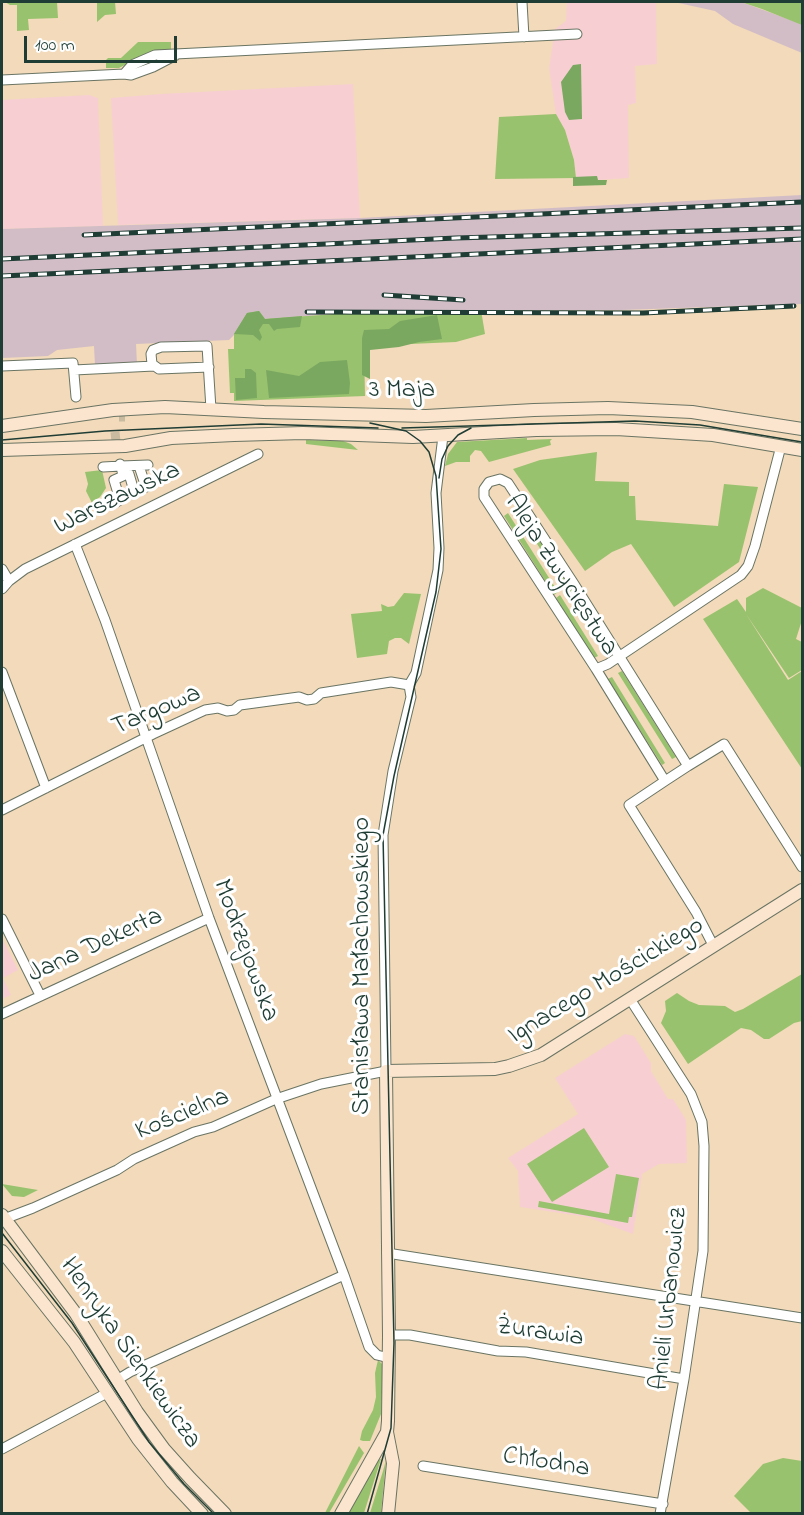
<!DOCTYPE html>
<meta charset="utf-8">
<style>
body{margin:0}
#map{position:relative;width:804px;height:1515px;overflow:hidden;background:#f2daba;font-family:"Indie Flower",sans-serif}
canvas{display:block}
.frame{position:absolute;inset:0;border:3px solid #1f3d34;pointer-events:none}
.scale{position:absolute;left:24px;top:36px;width:153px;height:27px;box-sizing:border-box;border:3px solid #1f3d34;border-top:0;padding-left:8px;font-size:18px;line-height:21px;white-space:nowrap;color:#1f3d34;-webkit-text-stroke:4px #fff;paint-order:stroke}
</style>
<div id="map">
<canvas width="804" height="1515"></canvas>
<div class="frame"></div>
<div class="scale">100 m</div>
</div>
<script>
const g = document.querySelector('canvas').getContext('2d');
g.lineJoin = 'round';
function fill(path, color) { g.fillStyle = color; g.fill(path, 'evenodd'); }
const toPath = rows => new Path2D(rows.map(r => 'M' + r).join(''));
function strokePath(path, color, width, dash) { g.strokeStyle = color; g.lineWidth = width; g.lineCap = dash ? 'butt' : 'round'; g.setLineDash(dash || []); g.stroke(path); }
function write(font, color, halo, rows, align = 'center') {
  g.font = font + ' "Indie Flower",sans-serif'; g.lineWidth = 6; g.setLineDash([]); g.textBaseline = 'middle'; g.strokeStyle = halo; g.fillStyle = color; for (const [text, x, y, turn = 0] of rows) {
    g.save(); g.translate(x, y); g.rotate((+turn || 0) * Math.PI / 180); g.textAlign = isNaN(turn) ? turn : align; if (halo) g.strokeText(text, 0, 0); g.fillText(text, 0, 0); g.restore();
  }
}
const built = toPath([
 [567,2,656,2,657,64,635,66,636,103,628,105,629,178,598,180,597,176,576,178,574,160,565,130,556,114,549,68,555,29,566,21],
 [353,84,360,218,118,225,111,98,161,94],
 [89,95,98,98,103,226,2,229,2,100],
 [2,938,18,970,3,978,11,995,2,999],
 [625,1034,634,1036,651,1063,651,1071,668,1099,673,1099,686,1120,687,1163,659,1164,642,1174,633,1234,587,1217,520,1207,518,1171,508,1158,578,1114,555,1078]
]);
const industrial = toPath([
 [674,2,741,2,802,24,802,53,733,24,715,11],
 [802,195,802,304,622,310,481,310,335,314,265,319,258,311,229,340,136,344,137,364,95,365,94,346,57,350,48,356,2,358,2,229,360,218]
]);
const green = toPath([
 [5,2,57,2,58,18,28,19,29,30,17,31,17,5,10,5],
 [97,2,115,2,116,14,105,15,97,22],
 [741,2,802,2,802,25,762,9],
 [138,42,171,42,171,49,150,52,119,68,106,68,106,60,108,58,121,58],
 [556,114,565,130,574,160,576,178,495,179,499,117],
 [481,310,485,334,474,337,456,342,364,346,365,396,234,401,234,393,230,393,228,349,234,349,234,334,247,313,259,311,265,319,335,314],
 [527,438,527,440,552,439,550,441,551,445,489,462,481,451,475,450,470,456,470,462,456,462,445,466,448,454,457,442],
 [306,440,343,441,351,444,358,450,306,444],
 [597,452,595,481,629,482,629,496,635,496,636,520,718,526,724,484,758,487,739,562,674,607,631,544,612,552,585,571,513,469,540,460],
 [102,470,106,488,100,497,92,503,86,491,88,484,85,472],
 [519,507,569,585,565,588,515,509],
 [508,513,558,592,554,595,504,516],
 [570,588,608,649,605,651,566,591],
 [763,588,802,608,802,620,796,639,802,642,802,670,789,678,746,614,788,680,802,671,802,769,703,619,737,599,746,612,746,598],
 [404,593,421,594,409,644,401,638,395,638,389,641,387,654,357,658,351,614,382,611,381,604,388,607,394,606],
 [560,595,598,656,594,658,556,598],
 [622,671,676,757,672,759,618,673],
 [612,677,665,763,662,765,608,679],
 [802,974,802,1021,794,1023,769,1039,764,1039,751,1030,741,1028,688,1064,661,1023,666,1011,665,1001,677,993,689,1001,699,1005,725,1006,735,1012,743,1009],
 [584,1128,609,1167,552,1202,527,1164],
 [616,1174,639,1178,632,1217,629,1217,628,1223,538,1207,539,1201,609,1214],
 [2,1184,38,1190,24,1197,12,1196],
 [378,1360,382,1364,383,1370,381,1414,370,1441,363,1441,360,1440,362,1431,373,1410,376,1397,375,1373],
 [359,1446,364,1453,329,1513,325,1513],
 [783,1458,802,1461,802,1513,751,1513,734,1496,763,1464],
 [381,1459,364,1513,347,1514,378,1460],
 [386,1460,381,1513,370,1513,383,1471]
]);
const forest = toPath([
 [581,64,582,119,569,120,565,112,561,82,573,65],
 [597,176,598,180,607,180,606,185,573,186,573,177],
 [259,311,265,319,302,316,300,327,277,329,274,331,269,324,263,324,259,330,262,337,260,341,253,335,234,334,247,313],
 [437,315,442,339,419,342,399,347,370,350,370,379,362,375,362,338,364,330,389,329,400,321],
 [347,360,350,383,349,394,269,398,266,370,299,376,320,362],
 [245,369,251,369,256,373,257,398,236,400,235,378,245,378]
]);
const streetTunnel = toPath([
 [119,417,125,417],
 [111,437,120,436]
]);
const street = toPath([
 [522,2,524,37],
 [124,74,132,65,155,55,577,34],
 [2,80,124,74,131,75,153,67,176,55],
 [2,366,73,363,76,397],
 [209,367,159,369,152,364,151,354,153,350,161,347,207,346,211,409],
 [74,370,154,366],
 [120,464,121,466,148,465],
 [139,466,146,487,151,485],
 [103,467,121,466,123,476,114,480,120,500,113,504],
 [129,474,134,491],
 [119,496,146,487],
 [75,544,105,620,209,918,344,1275,369,1347,377,1355,389,1358],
 [2,569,9,581],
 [2,589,9,581,25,569,258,454],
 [596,669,608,664,741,575,748,566,755,546,781,446],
 [2,672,46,788],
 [665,781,688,766],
 [2,810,153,734,205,710,218,708,227,711,234,710,240,705,299,697,307,700,314,699,321,693,391,682,409,685],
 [2,919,40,995],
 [713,945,696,912,629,805,665,781,596,669,484,497,484,489,489,482,500,479,508,483,574,584,688,766,724,744,802,867],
 [630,999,691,1094,702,1122,704,1146,703,1251,684,1379,660,1514],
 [2,1014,209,918],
 [4,1219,33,1208,117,1170,134,1159,194,1132,213,1127,276,1099,321,1084,386,1071,383,835,393,771,411,697,409,685,416,673,438,570,439,548,436,493,443,436],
 [387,1253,802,1318],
 [389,1335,410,1335,498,1351,526,1352,684,1379],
 [117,1380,130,1372,344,1275],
 [2,1449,107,1393],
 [423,1466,663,1504]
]);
const secondary = toPath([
 [2,426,113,410,165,407,264,412,426,416,534,410,608,408,692,412,802,429],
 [2,450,125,446,171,438,234,435,303,433,413,437,536,430,616,429,713,435,802,450],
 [2,1215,76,1314,137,1412,164,1449,190,1478,225,1514],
 [2,1251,74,1342,138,1439,172,1482,202,1514],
 [387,1432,393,1463,388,1514],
 [341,1514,387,1432,388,1421,389,1335,386,1071,495,1069,509,1066,541,1055,802,890]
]);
const tram = toPath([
 [402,428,635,421,700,425,802,442],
 [2,440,105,431,261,424,378,428],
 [439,478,442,459,448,446,458,435,471,428],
 [2,1233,72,1323,149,1442,184,1484,214,1514],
 [367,1514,391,1428,394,1343,383,835,394,776,436,592,441,549,436,476,429,452,420,441,406,431,370,423]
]);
const rail = toPath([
 [84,235,802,202],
 [2,259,456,238,802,228],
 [2,276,802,239],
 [384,295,463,300],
 [307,312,643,313,794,306]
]);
const streetNames = [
 ["3 Maja",402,392],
 ["Warszawska",118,500,-26],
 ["Aleja Zwycięstwa",560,576,57],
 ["Targowa",157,712,-23],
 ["Jana Dekerta",96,947,-25],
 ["Modrzejowska",244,951,70],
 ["Stanisława Małachowskiego",364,966,-90],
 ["Ignacego Mościckiego",607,982,-31],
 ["Kościelna",183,1116,-22],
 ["Anieli Urbanowicz",671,1299,-84],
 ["Żurawia",540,1334,8],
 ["Henryka Sienkiewicza",129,1354,55],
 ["Chłodna",546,1464,9]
];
fill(built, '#f7cfd2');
fill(industrial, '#d2bdc6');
fill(green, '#99c26e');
fill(forest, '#7aa861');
strokePath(streetTunnel, '#c8bb9f', 9, [9, 4.5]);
strokePath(street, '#697463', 11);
strokePath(secondary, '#697463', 14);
strokePath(street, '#fff', 9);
strokePath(secondary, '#fce5cf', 12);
strokePath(tram, '#1f3d34', 1.5);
strokePath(rail, '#1f3d34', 5);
strokePath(rail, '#fff', 3, [9]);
write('26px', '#1f3d34', '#fff', streetNames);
</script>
